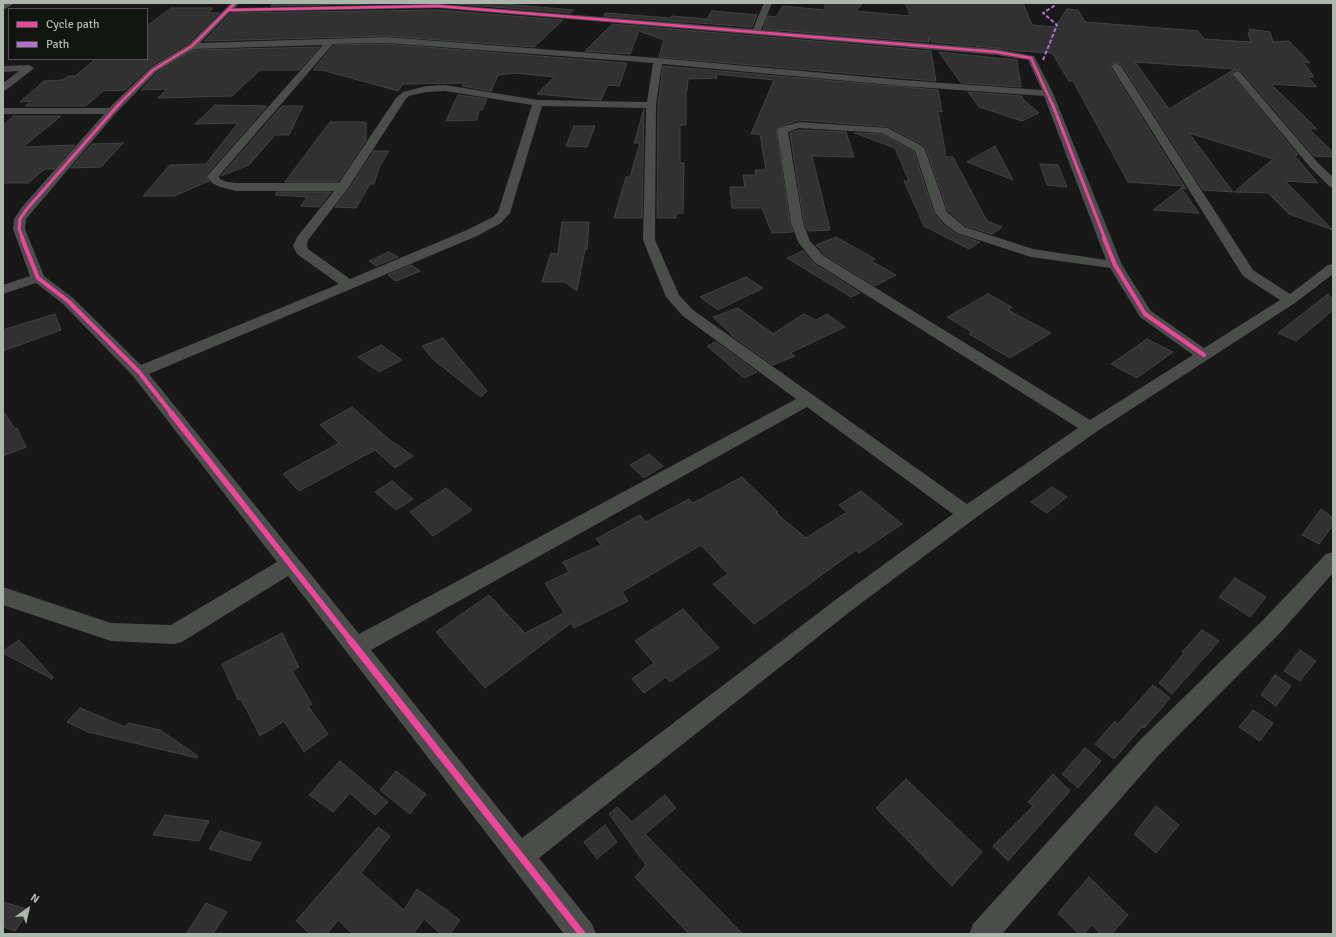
<!DOCTYPE html>
<style>
body{margin:0}
#map{position:relative;width:1336px;height:937px;overflow:hidden;background:#171817;font-family:Signika,sans-serif}
canvas{display:block}
.frame{position:absolute;inset:0;border:4px solid #abb7ab;pointer-events:none}
.legend{position:absolute;left:8px;top:8px;width:140px;height:52px;box-sizing:border-box;background:#121412;border:1px solid #4f554f;margin:0;padding:5px 7px;list-style:none;font-size:12px;color:#abb7ab}
.legend li{display:flex;align-items:center;gap:8px;height:20px}
.legend b{width:20px;border:1px solid #4f554f}
.north{position:absolute;left:8px;top:889px;width:40px;height:40px;-webkit-text-stroke:3px #121412;paint-order:stroke;rotate:33deg;font-size:11px;font-weight:700;line-height:16px;text-align:center;color:#abb7ab}
.north::after{content:'';display:block;margin:auto;width:14px;height:18px;background:#abb7ab;clip-path:polygon(50% 0,100% 100%,50% 72%,0 100%)}
</style>
<div id="map">
<canvas width="1336" height="937"></canvas>
<div class="frame"></div>
<ul class="legend">
<li><b style="height:5px;background:#ed469a"></b>Cycle path</li>
<li><b style="height:5px;background:#b36fd0"></b>Path</li>
</ul>
<div class="north">N</div>
</div>
<script>
const g = document.querySelector('canvas').getContext('2d');
g.lineJoin = 'round';
function fill(path, color) { g.fillStyle = color; g.fill(path, 'evenodd'); }
const toPath = rows => new Path2D(rows.map(r => 'M' + r).join(''));
function strokePath(path, color, width, dash) { g.strokeStyle = color; g.lineWidth = width; g.lineCap = dash ? 'butt' : 'round'; g.setLineDash(dash || []); g.stroke(path); }
const building = toPath([
 [273,3,413,3,271,6,273,3],
 [444,3,493,3,574,10,570,13,444,3],
 [825,3,862,4,856,11,909,16,909,10,904,3,1023,3,1032,25,1055,27,1067,9,1078,10,1085,22,1198,31,1204,39,1251,42,1248,33,1250,33,1249,29,1270,32,1273,42,1289,41,1310,63,1303,62,1314,77,1308,77,1317,87,1271,84,1317,129,1309,129,1333,152,1333,157,1314,156,1241,71,1236,70,1231,74,1298,155,1294,155,1318,183,1285,181,1333,230,1289,214,1268,193,1234,192,1273,159,1189,133,1233,192,1203,190,1122,65,1117,62,1110,65,1110,67,1186,189,1181,188,1199,213,1153,210,1184,186,1128,182,1073,81,1069,81,1052,53,1018,51,997,48,932,42,928,37,929,42,763,29,768,16,776,17,783,6,825,10,825,3],
 [1135,62,1235,69,1169,109,1135,62],
 [171,8,213,8,208,13,219,13,188,43,149,67,125,90,103,91,86,106,25,106,31,101,20,102,44,81,63,80,68,76,75,76,96,59,147,59,147,26,171,8],
 [438,10,563,20,534,47,386,36,204,41,231,13,438,10],
 [712,11,757,15,752,27,604,16,605,13,670,18,672,16,707,19,712,11],
 [612,24,931,51,936,81,659,57,664,40,639,31,630,54,585,51,612,24],
 [386,44,627,63,619,86,608,85,601,100,537,94,554,77,515,73,498,75,491,91,462,86,464,83,403,84,398,91,322,70,313,70,334,45,386,44],
 [320,47,299,70,260,70,232,96,158,98,167,89,141,90,157,73,194,50,320,47],
 [939,52,1017,60,1021,87,961,83,939,52],
 [663,66,938,90,942,112,938,111,946,157,953,157,987,221,1002,227,992,234,966,226,948,211,925,146,889,127,799,120,778,127,776,129,790,223,793,232,772,233,762,208,732,208,730,187,745,187,743,175,756,175,755,170,766,170,760,134,751,134,774,80,716,74,717,78,688,79,687,91,686,91,686,125,680,125,680,163,684,163,683,213,676,213,676,218,657,218,658,105,663,66],
 [968,92,1022,96,1023,99,1039,113,1022,121,979,107,968,92],
 [458,95,487,99,482,110,479,110,477,120,446,121,458,95],
 [215,105,267,106,206,175,209,181,174,196,143,196,170,165,206,164,238,123,195,124,215,105],
 [282,106,303,106,289,135,275,135,249,165,221,176,282,106],
 [644,109,642,218,614,218,626,177,630,177,640,143,634,143,644,109],
 [14,116,61,116,23,147,75,145,54,169,45,169,28,183,3,183,3,125,14,116],
 [330,122,366,122,366,140,338,182,285,182,330,122],
 [574,126,595,126,587,147,566,146,574,126],
 [799,130,846,132,854,157,812,156,830,230,808,231,804,223,790,133,799,130],
 [855,133,882,134,914,152,934,214,944,225,956,234,980,242,969,249,924,226,904,181,909,181,895,148,855,133],
 [123,143,101,167,71,168,92,144,123,143],
 [995,146,1013,180,967,162,995,146],
 [374,151,389,151,379,168,374,184,370,184,356,208,335,207,350,188,374,151],
 [1040,164,1058,165,1067,187,1047,185,1040,164],
 [277,192,331,192,319,207,301,206,307,197,275,195,277,192],
 [562,222,589,222,587,249,585,249,577,291,565,282,542,282,551,253,558,254,562,222],
 [836,237,875,259,871,261,896,275,875,286,825,255,816,245,836,237],
 [803,251,813,263,860,293,851,297,787,258,803,251],
 [389,252,398,257,376,266,369,261,389,252],
 [411,265,420,271,396,281,388,275,411,265],
 [746,277,763,288,718,310,700,297,746,277],
 [988,294,1012,307,1008,310,1051,333,1010,358,969,334,972,332,947,317,988,294],
 [1328,294,1333,300,1333,310,1296,341,1278,333,1328,294],
 [738,308,773,334,804,314,816,320,827,314,845,327,790,353,795,356,773,365,731,335,732,335,713,317,738,308],
 [55,314,61,330,3,351,3,330,55,314],
 [443,338,487,391,481,397,435,361,422,346,443,338],
 [1147,339,1173,352,1137,378,1111,364,1147,339],
 [716,342,757,372,744,378,707,346,716,342],
 [381,345,402,360,379,372,358,357,381,345],
 [352,407,390,440,413,456,395,468,375,450,299,491,283,474,339,443,320,425,352,407],
 [3,411,15,429,17,428,26,447,3,456,3,411],
 [649,454,663,466,644,478,630,465,649,454],
 [742,477,778,512,776,513,806,538,847,512,839,505,861,491,902,524,859,553,856,550,754,624,713,584,728,574,701,545,622,592,628,601,574,628,571,623,485,688,436,632,489,595,525,633,564,613,545,583,569,572,563,562,601,545,596,539,640,515,646,522,689,499,693,503,742,477],
 [392,481,413,499,396,510,375,492,392,481],
 [1052,487,1067,497,1047,513,1031,502,1052,487],
 [446,488,472,510,433,536,410,512,446,488],
 [1321,509,1333,518,1333,525,1319,544,1302,535,1321,509],
 [1235,578,1266,597,1250,617,1219,597,1235,578],
 [683,609,719,648,670,682,666,677,644,693,632,679,654,663,635,641,683,609],
 [1202,630,1219,641,1172,694,1159,683,1184,653,1182,652,1202,630],
 [282,633,299,667,292,671,312,704,308,706,328,734,304,752,284,721,260,736,241,699,238,700,222,664,282,633],
 [19,640,53,677,52,679,3,653,3,651,19,640],
 [1300,650,1316,661,1300,681,1284,671,1300,650],
 [1275,675,1291,686,1276,706,1261,695,1275,675],
 [1153,685,1170,698,1144,728,1142,727,1114,759,1095,744,1115,721,1118,724,1153,685],
 [80,708,125,727,128,723,160,730,198,756,197,758,88,732,67,722,80,708],
 [1253,710,1273,723,1260,741,1239,727,1253,710],
 [1085,748,1101,761,1078,788,1062,774,1085,748],
 [340,761,388,802,375,815,350,793,333,812,309,795,340,761],
 [396,771,426,794,410,814,380,790,396,771],
 [1053,774,1070,791,1008,861,993,846,1033,806,1028,802,1053,774],
 [906,779,982,852,952,886,876,808,906,779],
 [665,795,676,808,645,834,743,934,689,934,635,877,646,865,609,814,617,807,632,822,665,795],
 [1156,806,1179,825,1156,853,1134,834,1156,806],
 [165,815,209,821,199,841,153,835,165,815],
 [605,825,617,842,597,859,584,842,605,825],
 [378,827,390,836,361,873,404,910,417,889,460,920,450,934,441,934,424,919,413,934,353,934,338,920,327,934,310,934,296,921,378,827],
 [220,831,261,843,250,861,209,849,220,831],
 [1089,877,1128,915,1112,934,1101,934,1092,925,1084,934,1079,934,1058,913,1089,877],
 [3,902,30,910,15,931,3,927,3,902],
 [206,903,227,912,213,934,186,934,206,903]
]);
const minor = toPath([
 [6,3,15,3,3,10,3,5,6,3],
 [231,3,239,3,235,8,438,4,753,29,764,3,772,3,761,30,997,49,1034,56,1053,93,1122,265,1151,311,1204,348,1280,300,1243,276,1111,66,1116,63,1121,66,1253,270,1290,294,1328,265,1333,264,1333,274,1295,303,1096,432,974,519,852,610,539,858,592,924,596,934,564,934,288,576,182,642,174,644,111,641,3,605,3,587,111,623,171,625,277,562,133,376,63,304,36,283,3,294,3,285,30,276,13,229,14,219,22,207,104,114,3,114,3,108,109,108,150,68,189,44,231,3],
 [438,8,997,55,1028,60,1042,90,902,80,658,58,386,37,200,43,230,12,438,8],
 [386,43,653,63,647,102,538,100,445,85,426,86,403,92,396,98,339,183,236,183,227,182,220,179,219,176,333,44,386,43],
 [323,45,207,176,212,183,220,187,236,191,334,191,297,237,293,246,297,254,339,284,141,365,73,298,44,276,25,229,26,219,116,113,156,72,194,49,323,45],
 [662,64,902,86,1044,96,1106,260,1033,249,965,227,947,212,924,147,888,128,799,122,778,128,777,130,791,223,798,242,814,262,1078,428,967,504,693,310,679,295,655,240,656,105,662,64],
 [445,91,532,105,498,212,493,217,467,230,350,279,308,249,307,246,308,240,349,187,405,100,409,96,426,92,445,91],
 [542,106,646,108,643,240,666,297,683,316,796,399,359,634,149,374,477,236,501,223,510,213,542,106],
 [799,128,882,133,915,151,935,213,945,224,957,233,1031,257,1110,268,1140,317,1193,355,1090,420,824,256,810,241,803,223,788,132,799,128],
 [807,407,953,514,838,598,522,838,371,650,807,407],
 [29,65,34,68,32,70,6,90,3,91,3,83,19,71,3,72,3,66,29,65],
 [1237,71,1240,72,1318,163,1333,177,1333,188,1329,186,1310,167,1234,76,1232,74,1237,71],
 [1333,552,1333,573,1280,633,1158,756,1002,934,969,934,973,924,1140,740,1264,619,1326,554,1333,552]
]);
const quiet = toPath([
 [1043,60,1057,25,1043,13,1054,6,1055,3]
]);
const cyclewayFar4 = toPath([
 [229,10,438,6,997,52,1031,58,1052,104],
 [119,104,153,70,192,46,235,3]
]);
const cyclewayFar3 = toPath([
 [1052,103,1105,239],
 [23,239,19,229,20,219,26,210,120,103]
]);
const cyclewayFar2 = toPath([
 [22,238,38,278,68,301,139,372,172,414],
 [1104,238,1115,265,1145,314,1204,355]
]);
const cyclewayFar1 = toPath([
 [171,413,351,641]
]);
const cycleway = toPath([
 [350,640,582,934]
]);
fill(building, '#303130');
strokePath(building, '#414441', 1);
fill(minor, '#4a4d4a');
strokePath(quiet, '#b36fd0', 2, [4, 2]);
strokePath(cyclewayFar4, '#ed469a', 2.5);
strokePath(cyclewayFar3, '#ed469a', 3);
strokePath(cyclewayFar2, '#ed469a', 4);
strokePath(cyclewayFar1, '#ed469a', 5.5);
strokePath(cycleway, '#ed469a', 7);
</script>
